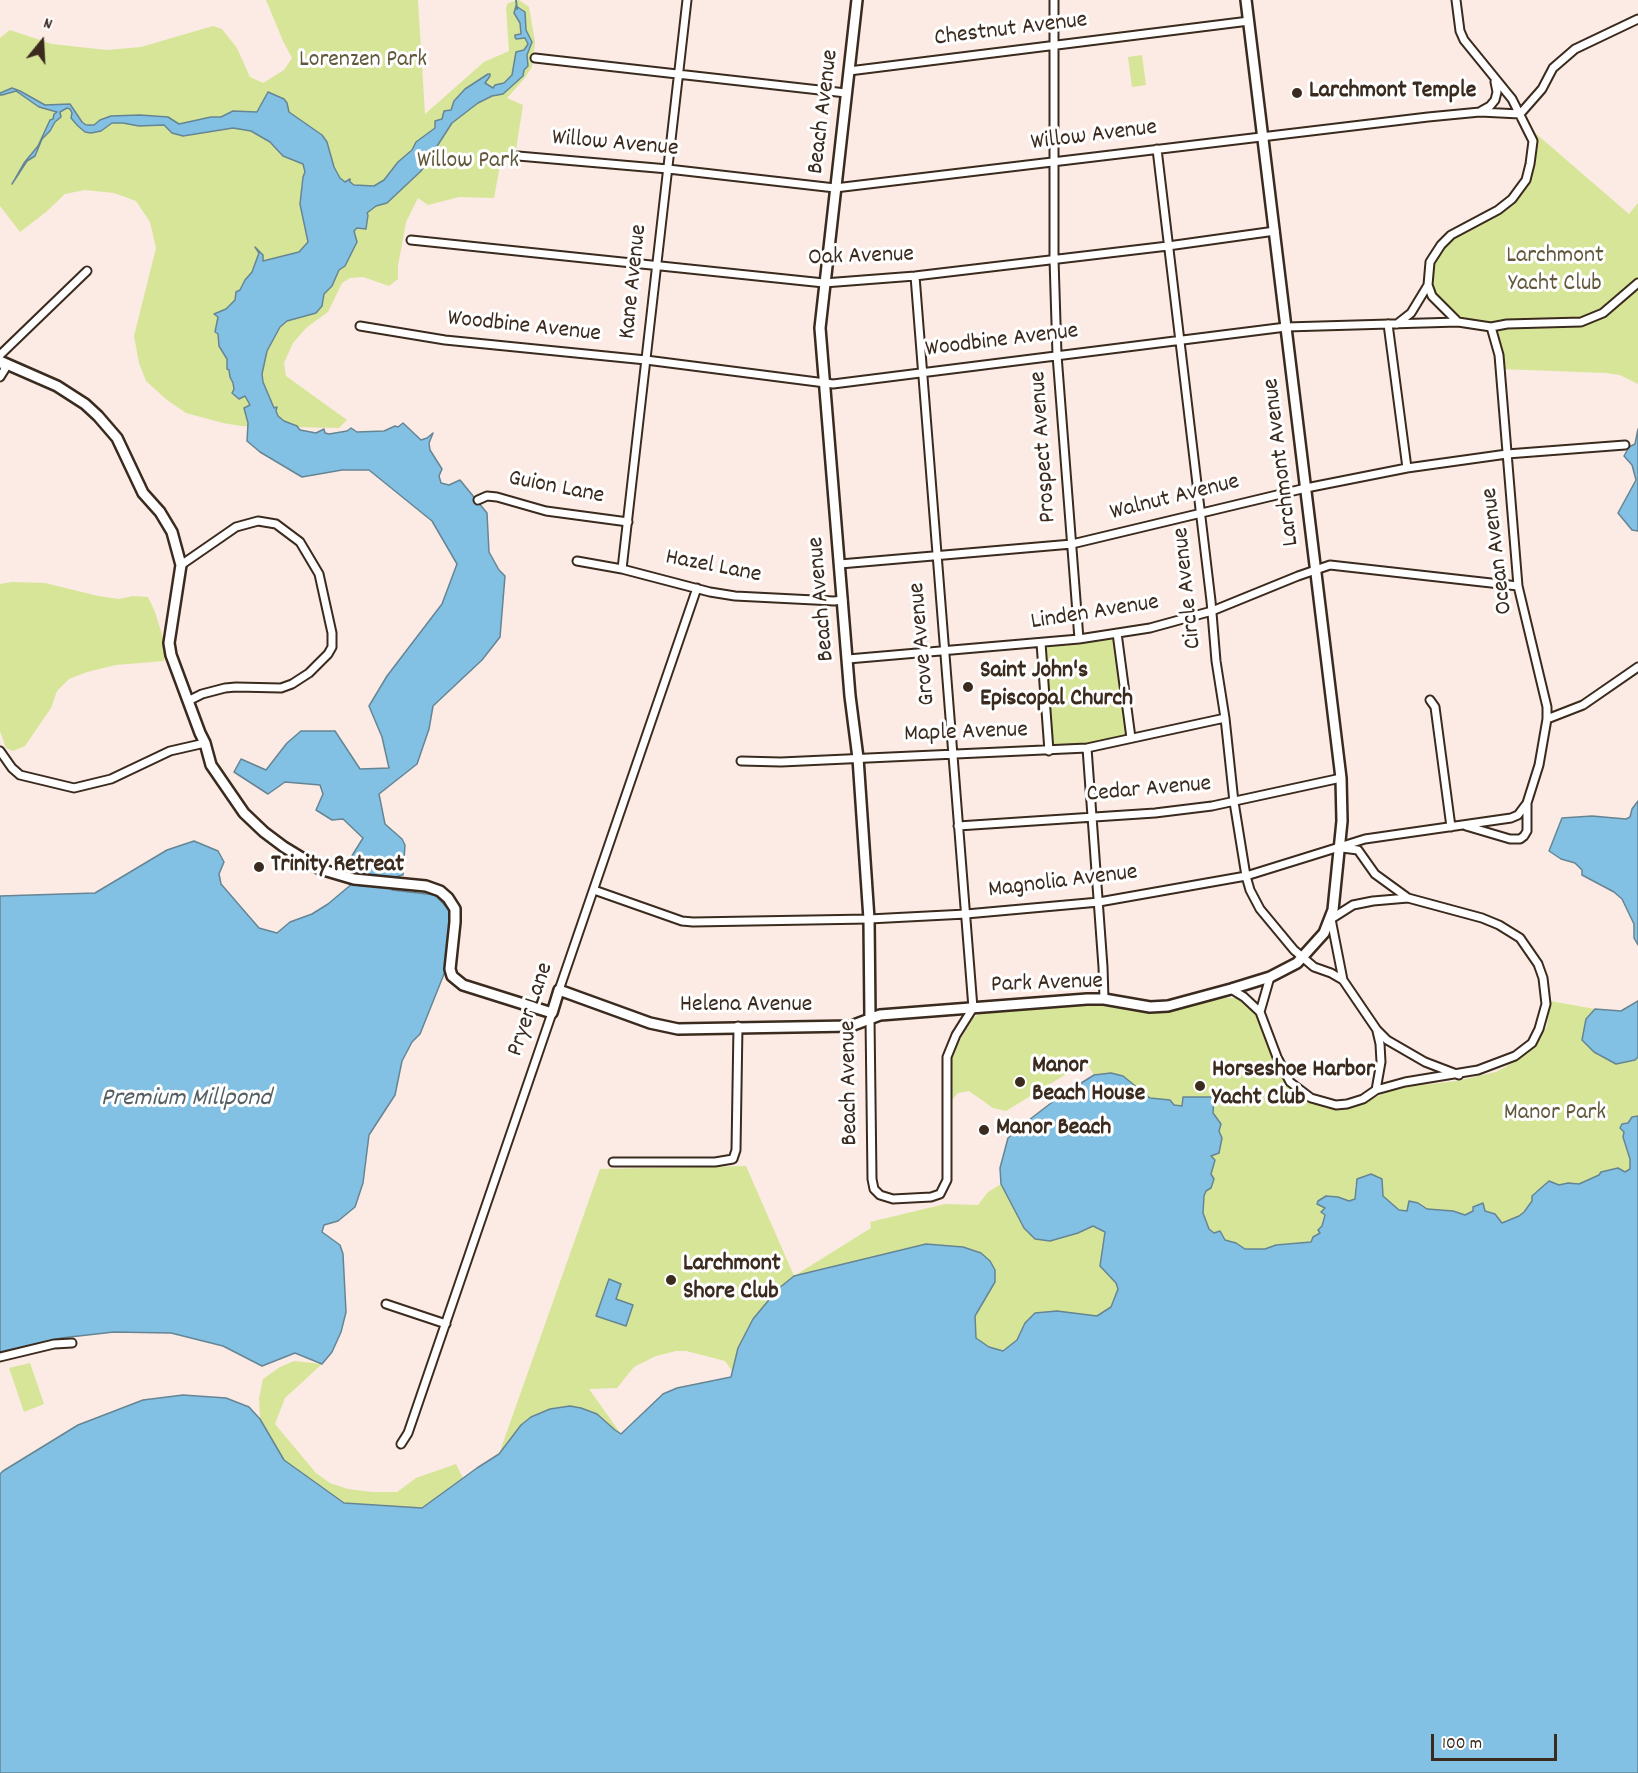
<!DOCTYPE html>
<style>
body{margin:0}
#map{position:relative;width:1638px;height:1773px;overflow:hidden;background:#fbebe4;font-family:Dekko,sans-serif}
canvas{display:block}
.north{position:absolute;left:12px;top:12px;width:60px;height:60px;-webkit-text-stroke:4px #fff;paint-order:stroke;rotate:18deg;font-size:16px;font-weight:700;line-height:24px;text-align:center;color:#3b2a1e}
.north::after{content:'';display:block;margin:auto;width:21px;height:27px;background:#3b2a1e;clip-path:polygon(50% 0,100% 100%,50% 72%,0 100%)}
.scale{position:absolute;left:1431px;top:1734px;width:126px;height:27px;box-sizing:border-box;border:3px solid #3b2a1e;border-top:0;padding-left:8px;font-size:18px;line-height:21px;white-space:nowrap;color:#3b2a1e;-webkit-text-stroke:4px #fff;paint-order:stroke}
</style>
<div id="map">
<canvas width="1638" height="1773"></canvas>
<div class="north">N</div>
<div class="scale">100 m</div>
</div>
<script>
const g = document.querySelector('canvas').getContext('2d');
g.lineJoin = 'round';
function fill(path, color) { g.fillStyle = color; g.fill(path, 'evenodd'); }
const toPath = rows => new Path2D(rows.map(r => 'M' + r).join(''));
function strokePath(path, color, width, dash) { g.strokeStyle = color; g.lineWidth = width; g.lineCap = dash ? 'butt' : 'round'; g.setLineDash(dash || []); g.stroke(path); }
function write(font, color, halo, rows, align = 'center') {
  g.font = font + ' Dekko,sans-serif'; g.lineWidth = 6; g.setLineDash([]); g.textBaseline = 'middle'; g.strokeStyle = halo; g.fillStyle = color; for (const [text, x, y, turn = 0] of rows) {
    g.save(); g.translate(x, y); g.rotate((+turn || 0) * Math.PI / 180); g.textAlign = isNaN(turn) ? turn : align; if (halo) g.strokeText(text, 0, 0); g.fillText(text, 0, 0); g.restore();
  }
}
const green = toPath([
 [266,0,418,0,425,114,484,62,509,51,506,8,508,3,519,0,529,7,535,42,532,67,524,79,507,98,523,105,515,156,501,160,494,198,459,197,428,205,418,198,406,222,398,266,398,279,389,286,363,277,350,278,342,283,328,312,306,328,293,343,284,363,286,376,347,420,339,428,241,426,223,423,186,413,167,400,146,381,139,363,134,336,156,248,150,222,136,201,114,193,85,190,65,194,46,212,20,232,0,206,0,38,10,30,52,44,107,50,141,47,213,26,222,29,237,48,250,77,263,83,284,70,292,58,283,41],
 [1142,55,1146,85,1132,87,1128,57],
 [1526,125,1629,214,1638,203,1638,384,1620,375,1606,373,1501,369,1491,326,1459,321,1439,304,1429,286,1435,255,1453,236,1494,213,1526,182,1534,142],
 [12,582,45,583,98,596,119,599,133,596,148,597,155,612,165,644,164,661,116,665,87,672,69,679,57,691,51,708,25,746,13,751,6,748,0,731,0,584],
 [1115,636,1128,737,1097,744,1051,747,1044,644],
 [1224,998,1238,998,1247,1005,1258,1019,1278,1069,1289,1085,1300,1095,1319,1105,1340,1109,1358,1105,1396,1088,1456,1081,1496,1072,1514,1062,1541,1036,1547,1026,1550,1001,1595,1009,1586,1019,1635,1060,1638,1057,1638,1116,1624,1132,1624,1141,1630,1159,1630,1169,1625,1172,1618,1168,1579,1184,1568,1183,1559,1185,1532,1201,1519,1216,1502,1223,1495,1214,1485,1211,1473,1211,1465,1215,1453,1211,1427,1209,1418,1203,1409,1202,1407,1211,1399,1210,1383,1196,1383,1187,1355,1184,1355,1199,1349,1202,1345,1199,1325,1208,1320,1233,1316,1234,1311,1242,1276,1245,1265,1249,1244,1249,1236,1243,1225,1241,1217,1232,1214,1233,1208,1229,1203,1213,1203,1203,1206,1191,1211,1188,1213,1182,1211,1174,1214,1163,1211,1156,1219,1153,1222,1138,1219,1131,1221,1124,1213,1113,1183,1097,1183,1107,1174,1105,1170,1100,1150,1098,1123,1076,1111,1073,1094,1075,1083,1056,1072,1060,1076,1068,1006,1111,993,1108,969,1091,958,1093,951,1101,950,1067,953,1052,973,1018,985,1010,1086,1003,1135,1011,1159,1012],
 [746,1166,794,1276,871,1228,870,1222,945,1204,978,1205,988,1192,1001,1184,1024,1228,1078,1233,1093,1226,1105,1232,1100,1266,1116,1283,1118,1290,1111,1308,1097,1316,1057,1311,1025,1323,1017,1340,1003,1351,989,1347,976,1338,975,1316,995,1282,963,1247,926,1244,794,1276,738,1348,732,1371,725,1361,686,1351,676,1351,656,1356,634,1367,617,1388,589,1389,621,1434,499,1454,600,1169],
 [294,1361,322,1364,285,1398,275,1424,316,1473,330,1483,348,1489,372,1492,397,1492,416,1478,456,1464,463,1478,422,1508,344,1503,284,1460,260,1419,259,1398,263,1379,280,1367],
 [30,1363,44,1404,24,1412,9,1368]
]);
const water = toPath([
 [516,6,525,12,526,30,532,42,527,55,528,66,524,70,523,76,503,94,492,96,478,103,452,123,421,171,387,203,376,206,367,213,368,215,366,229,357,228,354,231,357,242,345,266,339,270,332,286,324,294,322,306,316,313,287,321,280,327,267,351,262,374,263,382,274,408,277,407,276,411,278,416,284,421,297,426,300,430,316,433,324,429,325,433,329,434,347,431,351,428,357,432,384,431,395,426,398,427,403,423,421,440,427,438,433,433,429,443,430,450,442,469,439,476,441,483,449,485,460,480,487,513,489,552,499,570,505,576,500,637,482,660,433,706,429,729,417,764,379,794,385,824,402,839,405,845,403,875,395,877,392,890,435,895,452,913,446,969,420,1034,412,1042,402,1061,395,1095,369,1135,363,1183,355,1207,338,1221,324,1225,322,1232,340,1245,343,1254,346,1312,341,1332,332,1352,322,1364,295,1353,262,1366,223,1346,171,1333,114,1332,61,1338,0,1353,0,896,95,893,167,850,194,841,218,851,224,862,219,874,221,884,259,928,277,933,290,922,312,914,328,904,353,883,356,873,345,867,363,838,343,819,332,820,316,810,323,794,320,785,285,782,268,794,234,772,241,759,266,770,287,743,301,731,335,731,360,769,389,768,382,737,369,706,387,676,442,604,457,564,432,521,369,470,342,470,302,477,260,452,247,441,248,423,244,408,250,405,245,396,239,399,232,393,234,389,233,383,230,377,229,370,227,369,227,359,219,346,218,334,215,332,218,317,214,314,226,309,235,300,236,292,240,290,245,280,252,272,259,253,255,247,263,255,263,261,299,252,308,242,300,204,303,177,305,172,303,164,283,156,270,142,251,131,233,128,183,136,172,133,164,125,139,126,123,123,112,123,101,131,91,133,85,132,78,126,71,118,72,113,70,109,67,108,60,112,61,117,55,122,50,131,42,139,35,156,27,161,12,184,24,163,38,146,50,120,53,119,54,114,57,112,39,107,16,91,2,95,0,95,0,93,12,88,20,91,45,105,70,104,82,122,86,125,94,125,100,120,111,116,140,115,168,117,179,124,211,117,221,117,233,111,257,112,268,92,284,99,287,103,289,112,322,135,327,142,334,167,340,178,345,182,350,179,350,182,354,185,374,186,384,180,398,162,412,150,416,142,435,128,435,121,442,119,444,111,451,110,454,101,465,89,488,74,490,74,490,76,485,83,493,88,495,85,504,83,512,75,516,52,524,50,528,44,525,38,516,39,515,37,515,35,521,34,520,23,514,13,516,6],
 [1638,429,1638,531,1632,530,1618,513,1636,480,1632,465,1624,456,1629,447,1635,444,1638,429],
 [1638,801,1638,945,1634,938,1634,924,1622,899,1614,892,1582,875,1582,870,1575,863,1561,859,1549,851,1562,818,1592,816,1626,819,1630,817,1632,809,1638,801],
 [1638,1001,1638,1057,1635,1060,1616,1064,1594,1052,1582,1040,1586,1019,1595,1009,1621,1011,1638,1001],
 [1111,1073,1123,1076,1150,1098,1170,1100,1174,1105,1182,1106,1183,1097,1214,1097,1213,1113,1221,1124,1219,1131,1222,1138,1219,1153,1211,1156,1215,1160,1211,1174,1214,1179,1211,1188,1206,1191,1204,1196,1203,1213,1209,1229,1214,1233,1220,1231,1225,1240,1236,1243,1245,1249,1265,1249,1276,1245,1311,1242,1313,1237,1320,1233,1318,1230,1322,1226,1325,1215,1321,1212,1325,1208,1317,1204,1318,1201,1326,1196,1338,1197,1349,1201,1355,1199,1357,1179,1371,1174,1382,1179,1383,1196,1399,1210,1407,1211,1409,1201,1418,1203,1427,1209,1453,1211,1465,1215,1473,1211,1473,1207,1483,1203,1485,1211,1495,1214,1502,1223,1519,1216,1524,1212,1532,1201,1532,1196,1549,1181,1559,1185,1568,1183,1579,1184,1599,1175,1601,1172,1618,1168,1625,1172,1630,1169,1630,1159,1623,1137,1624,1132,1620,1128,1622,1124,1628,1123,1632,1117,1638,1116,1638,1773,0,1773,0,1474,3,1471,78,1425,143,1400,183,1395,226,1398,249,1407,260,1419,284,1460,344,1503,422,1508,477,1468,499,1454,521,1425,531,1417,550,1409,570,1406,581,1408,597,1414,615,1430,621,1434,663,1394,677,1388,731,1377,738,1348,753,1319,778,1289,794,1276,926,1244,963,1247,981,1253,990,1261,995,1270,995,1282,975,1316,976,1338,989,1347,1003,1351,1017,1340,1025,1323,1035,1313,1057,1311,1097,1316,1111,1307,1118,1289,1116,1283,1100,1266,1105,1232,1093,1226,1078,1233,1050,1241,1035,1239,1024,1228,1001,1184,1000,1168,1008,1138,1025,1123,1059,1097,1094,1075,1111,1073],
 [609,1279,621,1284,616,1299,633,1305,626,1326,596,1316,609,1279]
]);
const stream = toPath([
 [516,0,517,9]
]);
const street = toPath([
 [1054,0,1054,259,1057,355,1079,639],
 [1456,0,1460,31,1464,40,1512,99,1533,141,1530,164,1526,180,1512,199,1498,210,1451,235,1441,245,1430,262,1428,285,1432,296,1458,322],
 [535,58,846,93],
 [849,71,1249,21],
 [1481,111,1490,106,1495,100,1497,92,1495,82],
 [1157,149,1211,601,1216,661,1225,718,1234,802,1246,876,1250,890,1260,909,1294,950,1314,967,1331,973,1343,980,1377,1030,1387,1040,1425,1062,1459,1075],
 [518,156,668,169,835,188,1428,117,1480,112,1520,114,1542,89,1553,68,1575,49,1638,19],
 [411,240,824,283,915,276,1168,246,1275,231],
 [1388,324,1407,468],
 [1397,324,1411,313,1428,285],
 [360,326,445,340,646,360,833,384,1286,327,1458,322,1491,327,1507,324,1581,322,1603,313,1638,283],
 [0,355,87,271],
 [0,377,5,369,1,361],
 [478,500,487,496,497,497,546,511,628,522],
 [577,561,622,569,710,592,735,596,834,601,843,600],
 [840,564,1072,544,1306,488,1407,468,1507,454,1625,445],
 [181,565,236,527,258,521,276,524,300,542,319,574,332,633,332,647,328,654,309,673,292,684,281,688,236,687,225,688,202,694,188,701],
 [622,569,687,0],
 [1117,633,1131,738],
 [1041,643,1049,751],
 [848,659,1079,639,1150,628,1212,611,1298,576,1330,565,1518,586],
 [1430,700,1435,707,1451,827],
 [1547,719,1583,705,1638,667],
 [1087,748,1103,967,1104,999],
 [0,751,12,768,20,775,74,788,111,779,170,751,205,743],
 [741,761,781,762,1087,748,1225,718],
 [958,826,1155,813,1212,806,1341,778],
 [1466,826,1510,839,1520,839,1524,836,1527,831,1527,803,1539,765,1547,719,1547,707,1518,586,1499,355,1491,327],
 [1342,848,1358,850,1375,874,1408,898],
 [594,890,682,921,693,922,869,919,966,914,1099,902,1246,876,1365,839,1511,818,1518,815,1527,803],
 [1231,989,1244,997,1260,1012,1277,1057,1290,1082,1311,1098,1336,1105,1347,1104,1363,1099,1376,1090,1405,1082,1478,1070,1515,1056,1532,1043,1539,1029,1546,1004,1543,978,1538,964,1520,938,1499,925,1482,918,1408,898,1373,901,1353,905,1331,919,1343,980],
 [559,990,697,588],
 [1260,1012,1270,977],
 [870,1018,872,1179,874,1189,880,1195,893,1199,931,1197,940,1194,947,1180,947,1057,956,1035,973,1008,915,276],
 [1376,1090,1381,1062,1380,1044,1377,1031],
 [613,1162,715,1162,733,1159,736,1150,738,1026],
 [386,1304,446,1324],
 [0,1357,54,1344,72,1343],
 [401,1444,408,1433,552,1013]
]);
const secondary = toPath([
 [857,0,820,328,850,696,858,758,869,919,870,1018],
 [0,361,57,386,85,404,98,416,117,438,143,493,160,512,172,532,181,565,169,643,171,655,200,733,205,743,211,765,244,813,264,832,284,847,320,869,354,879,426,886,440,891,448,898,455,909,455,922,450,969,452,976,463,985,552,1013,559,990,650,1023,678,1029,851,1026,880,1015,1087,999,1104,999,1150,1007,1168,1006,1231,989,1270,977,1297,963,1324,933,1333,910,1342,821,1341,778,1246,0]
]);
const markers = [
 [1297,93,6,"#3b2a1e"],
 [968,687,6,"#3b2a1e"],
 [259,867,6,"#3b2a1e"],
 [1020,1082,6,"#3b2a1e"],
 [1200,1086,6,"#3b2a1e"],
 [984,1130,6,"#3b2a1e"],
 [671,1280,6,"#3b2a1e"]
];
const streetNames = [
 ["Chestnut Avenue",1011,31,-7],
 ["Beach Avenue",825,112,-83],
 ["Willow Avenue",1094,137,-7],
 ["Willow Avenue",615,145,5],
 ["Oak Avenue",861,258,-2],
 ["Kane Avenue",635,282,-84],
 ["Woodbine Avenue",524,328,6],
 ["Woodbine Avenue",1002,342,-7],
 ["Prospect Avenue",1045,447,-94],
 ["Larchmont Avenue",1283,462,-97],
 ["Guion Lane",556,489,11],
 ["Walnut Avenue",1175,499,-14],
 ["Ocean Avenue",1499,551,-97],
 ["Hazel Lane",713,568,11],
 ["Circle Avenue",1189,588,-96],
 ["Beach Avenue",823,599,-95],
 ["Linden Avenue",1095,614,-9],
 ["Grove Avenue",924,644,-95],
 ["Maple Avenue",966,734,-2],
 ["Cedar Avenue",1149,791,-5],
 ["Magnolia Avenue",1063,883,-7],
 ["Park Avenue",1047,985,-2],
 ["Helena Avenue",746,1007],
 ["Pryer Lane",532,1010,-71],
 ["Beach Avenue",851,1083,-91]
];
const parkNames = [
 ["Lorenzen Park",363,62],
 ["Willow Park",468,163],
 ["Larchmont",1555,258],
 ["Yacht Club",1555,286],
 ["Manor Park",1555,1115]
];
const poiNames = [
 ["Larchmont Temple",1309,93],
 ["Saint John's",980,673],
 ["Episcopal Church",980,701],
 ["Trinity Retreat",271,867],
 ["Manor",1032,1068],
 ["Beach House",1032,1096],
 ["Horseshoe Harbor",1212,1072],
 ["Yacht Club",1212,1100],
 ["Manor Beach",996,1130],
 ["Larchmont",683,1266],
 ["Shore Club",683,1294]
];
const waterNames = [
 ["Premium Millpond",186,1100]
];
fill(green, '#d7e598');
fill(water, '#82c1e3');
strokePath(water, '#668594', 1.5);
strokePath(stream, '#668594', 2);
strokePath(street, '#3b2a1e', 11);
strokePath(secondary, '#3b2a1e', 14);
strokePath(street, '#fff', 7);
strokePath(secondary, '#fff', 9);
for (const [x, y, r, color] of markers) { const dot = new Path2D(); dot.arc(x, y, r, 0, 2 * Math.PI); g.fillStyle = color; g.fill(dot); strokePath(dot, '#fff', 2); }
write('24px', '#3b2a1e', '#fff', streetNames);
write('24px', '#62593c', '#fff', parkNames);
write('bold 24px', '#3b2a1e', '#fff', poiNames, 'left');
write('italic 26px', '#545f63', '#fff', waterNames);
</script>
